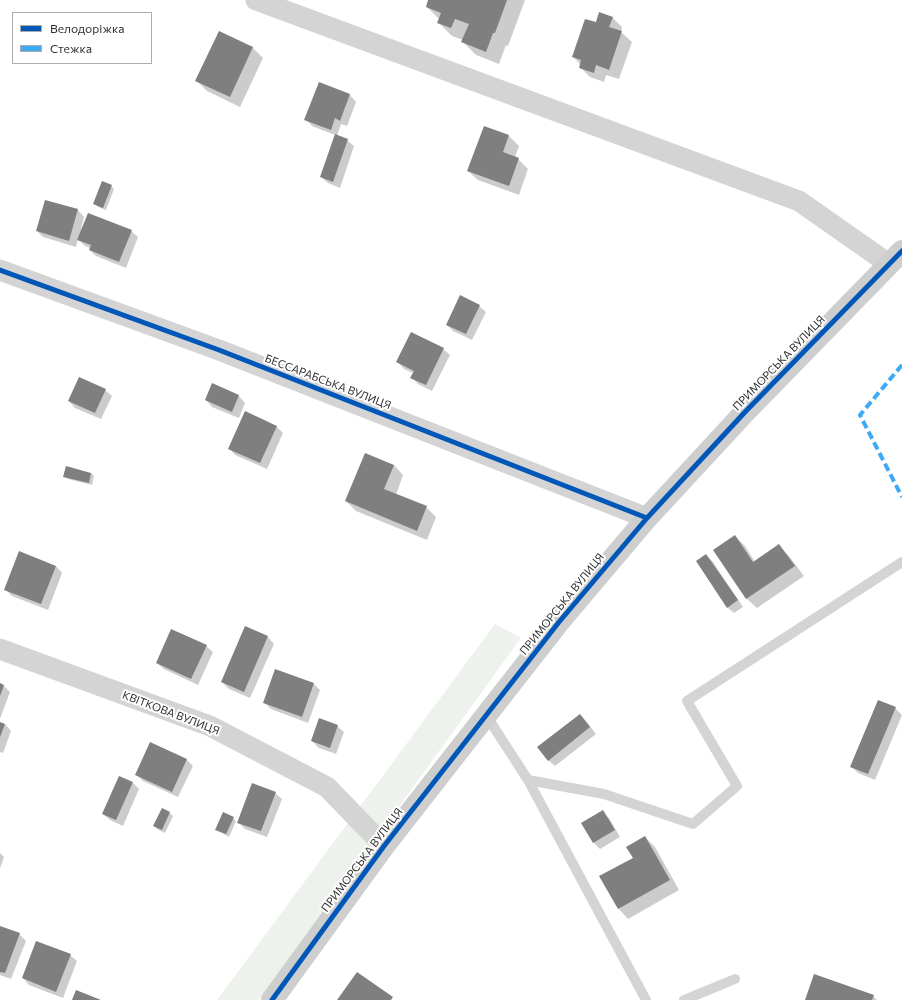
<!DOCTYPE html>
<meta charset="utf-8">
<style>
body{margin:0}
#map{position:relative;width:902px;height:1000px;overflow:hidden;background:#fff;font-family:Commissioner,sans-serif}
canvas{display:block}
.legend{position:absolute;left:12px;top:12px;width:140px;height:52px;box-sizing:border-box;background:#fff;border:1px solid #acacac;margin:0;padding:5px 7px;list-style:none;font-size:12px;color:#303030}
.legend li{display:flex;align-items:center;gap:8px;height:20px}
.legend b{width:20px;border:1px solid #acacac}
</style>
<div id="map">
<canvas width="902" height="1000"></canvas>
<ul class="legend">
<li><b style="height:5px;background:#0057b8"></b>Велодоріжка</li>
<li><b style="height:5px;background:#3fa9f5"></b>Стежка</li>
</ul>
</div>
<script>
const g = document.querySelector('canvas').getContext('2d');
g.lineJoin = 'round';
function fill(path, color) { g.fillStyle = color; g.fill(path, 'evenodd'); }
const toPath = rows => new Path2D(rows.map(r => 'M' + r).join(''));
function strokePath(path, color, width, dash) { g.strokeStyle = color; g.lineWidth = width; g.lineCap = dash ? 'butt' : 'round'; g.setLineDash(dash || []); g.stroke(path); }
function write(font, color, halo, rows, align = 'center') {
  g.font = font + ' Commissioner,sans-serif'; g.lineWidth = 4; g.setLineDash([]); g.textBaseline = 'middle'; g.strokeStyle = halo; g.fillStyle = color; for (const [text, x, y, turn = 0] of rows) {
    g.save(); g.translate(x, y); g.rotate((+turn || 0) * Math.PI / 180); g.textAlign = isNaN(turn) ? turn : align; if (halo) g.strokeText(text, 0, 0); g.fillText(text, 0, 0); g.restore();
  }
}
const green = toPath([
 [495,624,521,638,259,1000,217,1000]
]);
const shadow = toPath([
 [430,0,525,0,508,46,506,45,499,64,476,55,463,42,463,40,452,36,439,23,440,20,427,7],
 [612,17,622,27,621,32,632,42,619,79,606,75,604,82,590,77,580,67,581,65,573,57],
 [220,32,253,48,263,58,240,107,207,91,197,81],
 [319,83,350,95,356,102,347,126,341,124,337,136,347,140,354,146,340,188,328,183,321,177,335,135,312,126,306,119],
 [484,127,509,136,519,146,515,157,518,159,528,169,519,195,478,180,468,171],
 [111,186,114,189,106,210,98,207,95,204],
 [45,201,78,210,84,217,81,229,82,229,131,231,138,237,126,268,96,256,90,250,90,248,85,246,78,239,76,247,43,237,37,231],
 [479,306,486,312,472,340,453,331,447,325],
 [443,349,450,355,432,391,418,384,411,377,413,373,404,369,398,362],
 [213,384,239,396,245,403,239,418,212,407,206,400],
 [105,390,112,396,101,419,75,408,69,401],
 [245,412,277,427,283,433,267,469,235,455,229,448],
 [394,465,403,475,396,495,426,507,436,517,427,540,356,511,346,501],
 [91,473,94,476,92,485,68,479,65,476],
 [735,536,745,546,755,562,779,546,789,556,804,576,757,608,747,599,714,550],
 [706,555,713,562,743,607,734,613,727,607],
 [56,566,62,573,48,610,12,596,5,589],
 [268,637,274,644,250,698,229,689,222,682],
 [206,646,213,652,198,685,164,669,157,663],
 [313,683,320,690,308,723,271,709,264,702],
 [0,684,4,686,10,692,0,719],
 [895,708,902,715,875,780,858,773,851,766],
 [580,715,587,722,596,734,555,766,548,760],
 [0,723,5,724,11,731,3,753,0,752],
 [337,726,344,732,336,754,319,748,312,741],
 [186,759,193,766,178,797,143,781,136,774],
 [133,783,139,789,123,826,110,820,103,814],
 [275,793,282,799,267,837,245,829,238,822],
 [602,811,609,818,620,837,600,849,594,843],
 [170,813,173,816,165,833,157,829,154,826],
 [233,818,236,821,229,837,220,832,217,829],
 [645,837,655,847,679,890,628,919,619,909,634,858],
 [0,853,4,857,0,868],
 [0,927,19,934,26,941,11,979,0,975],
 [70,955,77,961,63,998,29,985,23,978],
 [873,996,877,1000,806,1000]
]);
const building = toPath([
 [428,0,507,0,495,33,493,33,486,52,461,42,469,24,455,19,451,28,437,23,441,13,426,7],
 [599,12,613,17,609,27,622,31,609,70,596,65,594,73,579,68,581,60,572,57,585,19,596,22],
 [219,31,253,47,230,97,195,81],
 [319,82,350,94,340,121,335,118,331,130,304,120],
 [484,126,509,135,503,152,519,158,509,186,467,171],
 [335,134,348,139,333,182,320,177],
 [102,181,112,185,103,208,93,204],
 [45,200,78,209,69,241,36,231],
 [88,213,132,230,119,262,89,250,91,245,77,240],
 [460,295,480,305,466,334,446,325],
 [411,332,444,348,426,385,410,378,414,371,396,362],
 [79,377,106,389,95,413,68,401],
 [212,383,239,395,232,412,205,400],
 [245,411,277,426,260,463,228,449],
 [365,453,394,465,384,489,427,506,417,531,345,501],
 [66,466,91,473,89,483,63,477],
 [735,535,753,562,779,544,795,566,746,599,713,550],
 [19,551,56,566,41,604,4,590],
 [706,554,738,600,727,608,696,561],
 [245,626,268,636,244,692,221,682],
 [171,629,207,645,191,679,156,663],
 [275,669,314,683,302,717,263,703],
 [0,683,4,685,0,696],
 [878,700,896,707,868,774,850,767],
 [580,714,590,727,548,761,537,747],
 [319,718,338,725,330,748,311,741],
 [0,722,5,724,0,737],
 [150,742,187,759,172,792,135,775],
 [119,776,133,782,116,820,102,814],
 [252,783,276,792,261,831,237,823],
 [162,808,170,812,162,830,153,826],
 [603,810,615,830,593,843,581,823],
 [223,812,234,817,226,834,215,830],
 [645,836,670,880,618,909,599,876,633,858,626,847],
 [0,926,20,933,5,973,0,972],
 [36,941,71,954,56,992,22,978],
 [357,972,393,997,391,1000,337,1000],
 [814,974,874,995,872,1000,805,1000],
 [76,990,101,1000,72,1000]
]);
const lane = toPath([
 [486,715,528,780,646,1000],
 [528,780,604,794,693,824,737,786,687,701,902,562],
 [684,1000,735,979]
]);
const street = toPath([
 [256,0,799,201,889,264],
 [0,270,219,350,647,518],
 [0,649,210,726,327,787,384,846]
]);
const secondary = toPath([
 [272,1000,384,846,559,622,647,518,745,412,902,251]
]);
const quiet = toPath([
 [902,365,860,415,902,497]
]);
const cycleway = toPath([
 [0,270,219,350,647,518],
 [272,1000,384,846,559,622,647,518,745,412,902,251]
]);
const streetNames = [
 ["ПРИМОРСЬКА ВУЛИЦЯ",779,363,-46],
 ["БЕССАРАБСЬКА ВУЛИЦЯ",328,382,21],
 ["ПРИМОРСЬКА ВУЛИЦЯ",562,604,-51],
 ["КВІТКОВА ВУЛИЦЯ",171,713,21],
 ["ПРИМОРСЬКА ВУЛИЦЯ",362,860,-53]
];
fill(green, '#eef2ec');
fill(shadow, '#0003');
fill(building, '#7f7f7f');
strokePath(lane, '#d4d4d4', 10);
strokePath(street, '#d4d4d4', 21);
strokePath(secondary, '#cecece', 22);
strokePath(quiet, '#3fa9f5', 4, [8, 4]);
strokePath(cycleway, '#0057b8', 5);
write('11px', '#303030', '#fff', streetNames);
</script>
